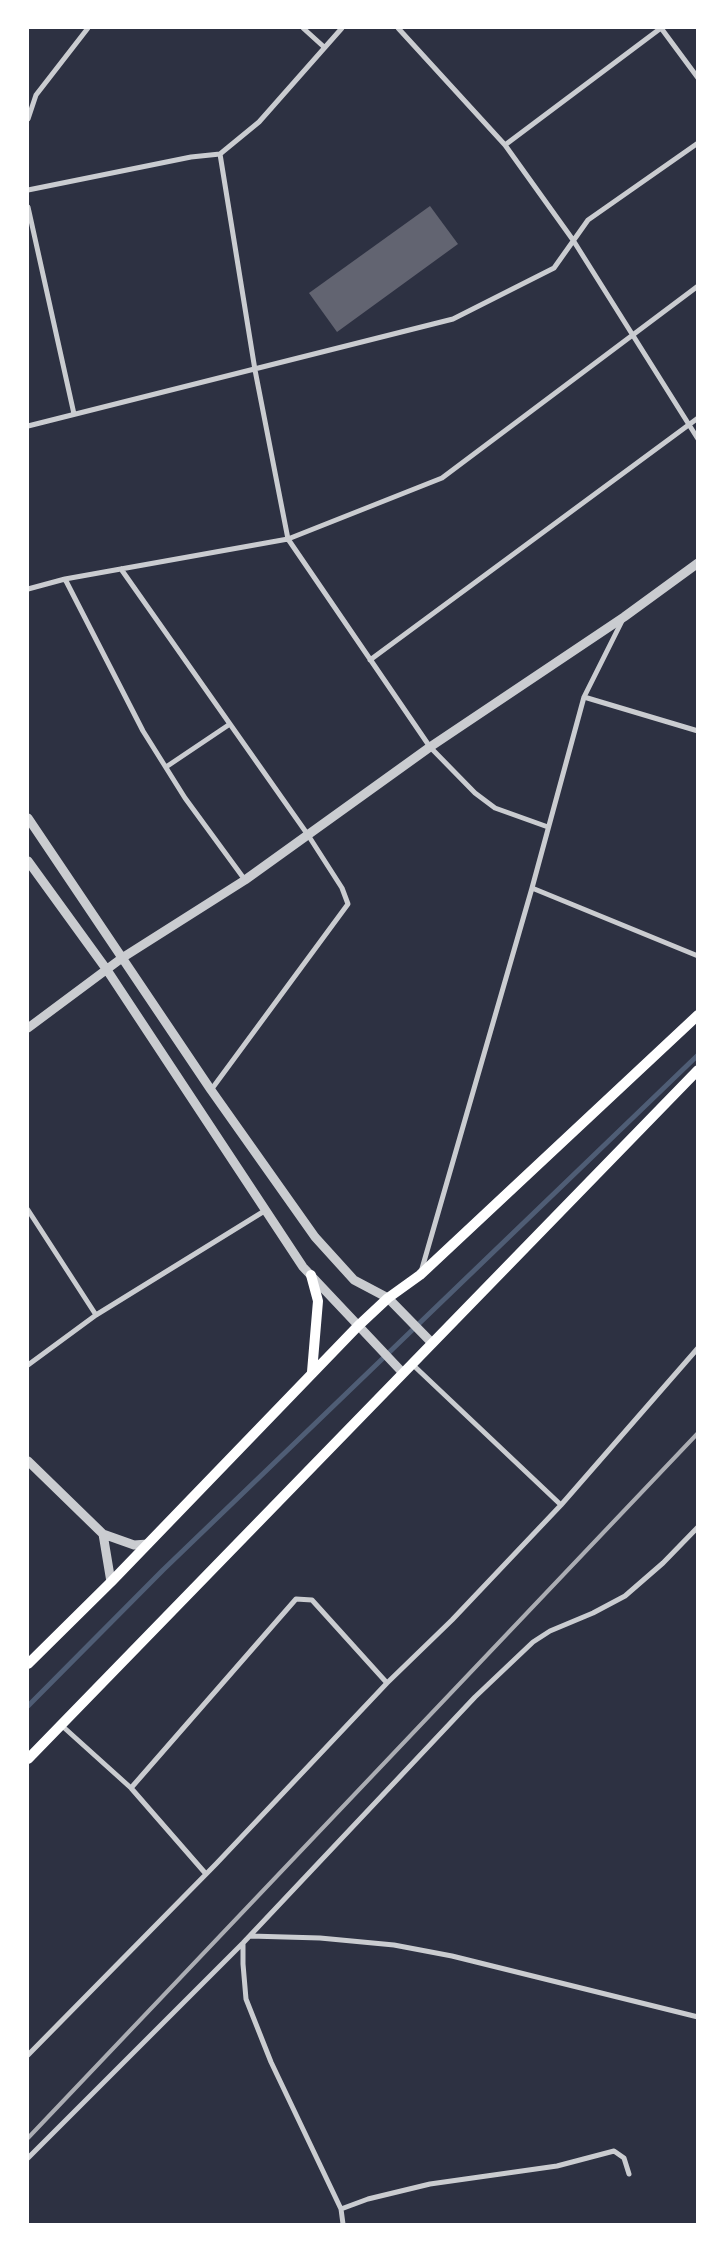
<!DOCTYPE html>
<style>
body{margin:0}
#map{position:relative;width:725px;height:2252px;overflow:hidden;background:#2d3142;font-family:Manrope,sans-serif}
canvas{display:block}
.frame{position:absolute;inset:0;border:29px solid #fff;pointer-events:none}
</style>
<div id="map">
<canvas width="725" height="2252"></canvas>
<div class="frame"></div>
</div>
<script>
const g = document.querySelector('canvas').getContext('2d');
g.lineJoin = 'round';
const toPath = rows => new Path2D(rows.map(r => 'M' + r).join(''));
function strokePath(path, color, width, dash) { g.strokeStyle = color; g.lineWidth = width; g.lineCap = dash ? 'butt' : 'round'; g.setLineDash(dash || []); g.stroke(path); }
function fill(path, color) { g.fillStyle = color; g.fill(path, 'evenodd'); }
const stream = toPath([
 [28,1706,163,1570,698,1055]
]);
const building = toPath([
 [430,206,458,244,337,332,309,293]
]);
const minor = toPath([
 [303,28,324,47],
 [398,28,505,145,573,240,698,439],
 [661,28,698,78],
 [28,119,36,95,88,28],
 [505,145,661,28],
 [220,154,255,370,288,539,430,747,475,793,495,808,548,827],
 [28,190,191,157,220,154,259,122,342,28],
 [28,207,74,414],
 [28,426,453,319,554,268,588,220,698,143],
 [121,569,308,835,342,888,348,904,211,1090],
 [65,579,143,731,185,798,245,880],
 [28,589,65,579,288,539,442,478,698,286],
 [370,660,698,418],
 [584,697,698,731],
 [166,767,230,724],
 [532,888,698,956],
 [28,1210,96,1315],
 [421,1272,532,888,584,697,623,619],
 [28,1365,96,1315,266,1210],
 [561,1505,698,1348],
 [60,1724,131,1788,206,1874],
 [131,1788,296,1599,312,1600,387,1683],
 [250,1936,320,1938,394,1945,452,1956,698,2017],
 [243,1944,243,1964,246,1999,271,2062,341,2209,343,2224],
 [28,2055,216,1864,387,1683,452,1620,561,1505,412,1364],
 [28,2158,243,1943,475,1697,533,1642,550,1631,593,1613,625,1596,663,1563,698,1527],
 [341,2209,368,2199,430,2184,557,2166,614,2151,624,2158,629,2174]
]);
const tertiary = toPath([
 [28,818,211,1090,315,1237,354,1280,388,1298,432,1343],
 [28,861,107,970,303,1267,403,1373],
 [28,1028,122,958,245,880,430,747,624,617,698,563],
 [28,1461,103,1534,134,1545,148,1544],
 [103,1534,111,1582]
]);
const secondary = toPath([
 [311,1275,318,1301,312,1372],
 [28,1664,111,1582,358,1326,388,1298,420,1275,698,1015],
 [28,1759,698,1070]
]);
const rail = toPath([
 [28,2138,698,1433]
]);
strokePath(stream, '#4f5d75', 5);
fill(building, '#626471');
strokePath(minor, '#caccd0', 5);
strokePath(tertiary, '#caccd0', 9);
strokePath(secondary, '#fff', 10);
strokePath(rail, '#abadb3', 4);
</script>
